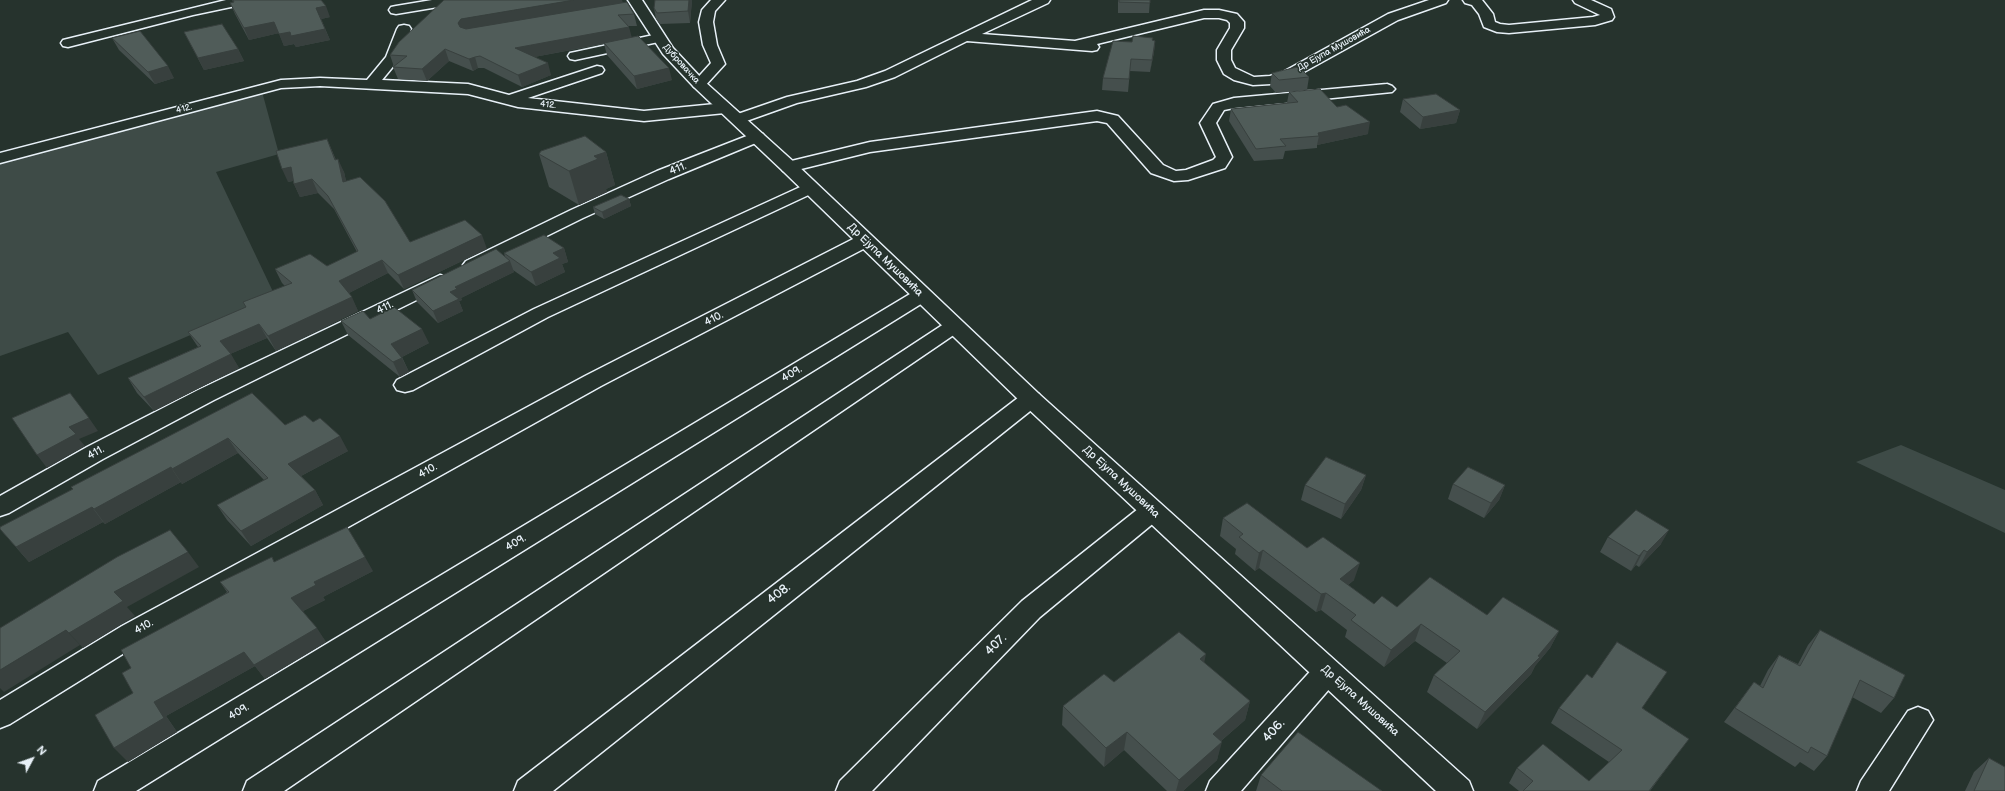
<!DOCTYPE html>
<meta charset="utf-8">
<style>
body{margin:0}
#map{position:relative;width:2005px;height:791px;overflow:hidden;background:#26332d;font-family:"Balsamiq Sans",sans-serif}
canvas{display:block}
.north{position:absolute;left:12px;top:739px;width:40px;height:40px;-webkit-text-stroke:3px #26332d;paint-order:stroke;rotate:49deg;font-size:11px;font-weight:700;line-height:16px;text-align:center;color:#e8f1f8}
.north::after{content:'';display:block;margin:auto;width:14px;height:18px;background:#e8f1f8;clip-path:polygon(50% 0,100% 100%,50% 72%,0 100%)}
</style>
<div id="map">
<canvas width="2005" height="791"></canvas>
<div class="north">N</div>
</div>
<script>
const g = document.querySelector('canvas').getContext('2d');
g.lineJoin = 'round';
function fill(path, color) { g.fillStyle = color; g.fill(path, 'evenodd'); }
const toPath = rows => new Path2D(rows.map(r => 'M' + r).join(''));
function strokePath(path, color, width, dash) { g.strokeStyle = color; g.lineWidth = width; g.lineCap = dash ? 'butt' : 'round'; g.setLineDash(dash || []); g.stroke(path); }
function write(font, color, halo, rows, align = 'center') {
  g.font = font + ' "Balsamiq Sans",sans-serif'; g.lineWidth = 3; g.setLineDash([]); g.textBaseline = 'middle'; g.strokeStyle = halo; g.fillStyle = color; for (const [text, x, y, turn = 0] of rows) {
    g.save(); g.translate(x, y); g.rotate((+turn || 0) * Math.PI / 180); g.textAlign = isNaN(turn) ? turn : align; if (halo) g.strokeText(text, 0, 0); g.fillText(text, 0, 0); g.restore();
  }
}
const green = toPath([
 [261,88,279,154,216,172,276,298,98,375,68,332,0,356,0,158],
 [1901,445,2005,490,2005,533,1856,462]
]);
const street = toPath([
 [226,0,252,0,250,3,193,15,68,47,63,46,61,43,63,40,226,0],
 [432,0,463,0,456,4,396,14,391,13,389,10,391,7,396,6,432,0],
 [711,0,725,0,715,11,713,22,717,45,725,64,704,87,699,88,694,87,692,84,711,63,703,45,699,22,702,10,711,0],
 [1032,0,1050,0,1048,3,982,34,1075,41,1204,10,1219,10,1237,14,1244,22,1244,28,1231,50,1231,60,1235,68,1254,77,1270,76,1283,72,1388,14,1429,0,1448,0,1446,3,1398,20,1293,78,1271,84,1253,85,1234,80,1224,74,1217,60,1217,50,1230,28,1230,23,1227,20,1219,18,1204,18,1097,44,1099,47,1097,50,1092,51,967,41,895,77,866,87,797,103,738,124,732,122,730,119,732,116,787,97,857,81,885,71,1032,0],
 [1463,0,1482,0,1493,14,1495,22,1500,24,1509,25,1593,17,1600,15,1575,3,1573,0,1591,0,1611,9,1614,17,1612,20,1595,25,1509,33,1497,32,1484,27,1479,14,1472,5,1465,3,1463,0],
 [404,25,409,26,411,29,400,58,382,80,468,84,509,95,597,66,602,67,604,70,602,73,528,98,644,111,725,103,730,105,733,108,730,111,725,113,644,121,518,107,468,94,320,86,281,88,0,163,0,153,281,80,320,78,367,80,386,57,397,29,399,26,404,25],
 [658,34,663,35,665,38,663,41,575,60,570,59,568,56,570,53,575,52,658,34],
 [1387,84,1392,86,1395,89,1392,92,1234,108,1224,110,1216,123,1232,157,1225,168,1188,180,1174,181,1151,173,1107,123,1097,121,870,152,789,172,783,171,781,167,783,163,870,142,1097,111,1118,116,1163,165,1176,171,1186,170,1213,160,1216,157,1200,123,1213,104,1234,98,1387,84],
 [757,132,763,134,765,137,763,140,669,179,583,218,480,269,473,271,466,269,463,265,466,261,571,210,657,171,757,132],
 [809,183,815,184,818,188,815,192,548,317,413,390,405,392,397,390,394,385,397,380,534,309,809,183],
 [864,235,871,237,873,241,871,245,601,386,142,642,10,724,0,728,0,700,122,626,585,376,857,237,864,235],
 [440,275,447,277,450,281,447,285,214,400,103,459,9,513,0,516,0,496,87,447,198,390,440,275],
 [922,289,929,291,932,295,929,299,136,791,94,791,98,781,915,291,922,289],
 [954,320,961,322,964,326,961,330,284,791,243,791,247,781,947,322,954,320],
 [1031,392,1039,394,1042,399,1039,404,553,791,514,791,518,781,1023,394,1031,392],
 [1152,502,1161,505,1164,511,1161,517,1040,617,872,791,836,791,840,781,1022,601,1143,505,1152,502],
 [1327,660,1337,664,1341,672,1337,680,1241,791,1206,791,1210,781,1317,664,1327,660],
 [1918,707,1928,711,1933,720,1889,791,1857,791,1861,781,1908,711,1918,707]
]);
const primary = toPath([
 [628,0,642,0,673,48,704,81,795,163,1039,394,1469,781,1473,791,1436,791,1023,404,783,171,694,87,663,54,628,0]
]);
const wall = toPath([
 [232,0,330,17,321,19,330,40,296,47,294,44,284,46,279,33,249,40,235,14,230,3,233,2],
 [692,0,690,23,660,24,656,19,654,8],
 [1118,0,1150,0,1149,13,1118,13],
 [623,2,634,14,637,26,628,26,631,37,672,80,637,89,607,55,604,44,534,57,551,75,522,87,484,68,478,68,473,71,449,61,427,81,398,79,393,67,394,67,390,55],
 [184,32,238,49,244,61,204,70],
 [112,38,174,78,155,84,119,50],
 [1153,40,1155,41,1154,52,1150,72,1130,71,1128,92,1102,90,1103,78,1132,42],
 [1272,73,1309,77,1307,90,1276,93,1270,86],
 [1289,92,1337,107,1368,134,1317,145,1317,148,1285,151,1283,159,1254,161,1229,121,1231,109,1287,103],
 [1403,99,1460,110,1456,123,1420,129,1400,112],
 [327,139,336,160,344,172,346,181,410,242,487,249,404,289,388,273,349,293,358,311,276,351,267,338,230,354,239,368,154,411,137,393,128,378,198,347,188,332,246,307,243,302,285,286,282,283,275,269,327,266,357,252,334,209,318,193,300,197,294,184,293,181,288,182],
 [606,152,615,185,606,189,607,192,579,205,549,187,539,154],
 [629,199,631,206,604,219,595,214,593,207],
 [564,248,568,262,562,264,565,272,536,286,513,270,514,272,461,298,462,300,459,301,463,311,438,323,417,302,412,290,505,257,504,253],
 [370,319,429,343,402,357,409,372,400,377,348,335,341,321],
 [252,393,285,425,313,422,348,451,301,476,315,490,323,505,251,546,227,520,217,505,264,480,238,453,182,484,181,482,105,524,103,522,29,562,0,529,73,489,71,487],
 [1366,475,1361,490,1341,519,1301,500,1305,485],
 [1453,484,1505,485,1499,500,1484,518,1448,499],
 [1223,518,1307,548,1354,580,1348,585,1374,604,1397,607,1487,615,1559,631,1550,648,1535,666,1531,674,1477,729,1427,692,1434,675,1447,663,1415,641,1384,667,1345,637,1347,630,1321,610,1316,612,1259,568,1255,571,1235,554,1236,549,1220,536],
 [1608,537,1661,544,1639,567,1636,565,1631,571,1600,552],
 [275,562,373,571,323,597,325,600,303,611,326,642,265,679,255,666,166,716,177,732,128,762,133,693,131,668,227,592,220,582],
 [1820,630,1894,698,1881,713,1852,697,1827,756,1814,771,1800,762,1795,767,1724,722,1754,682,1760,686,1768,670,1779,655,1798,664,1808,645],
 [1204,663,1250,701,1245,720,1221,741,1217,760,1183,791,1167,791,1124,750,1104,767,1062,725,1063,706,1114,682],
 [1559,708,1643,708,1678,753,1650,791,1519,791,1509,783,1517,768,1589,781,1609,762,1551,723],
 [1989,758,2005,791,1965,791,1974,772],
 [1261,775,1382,791,1256,791]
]);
const shadedWall = toPath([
 [574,0,622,0,623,3,462,34,458,23,461,19],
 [689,0,692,0,690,23,688,11],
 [326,6,330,17,321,19,316,8],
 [274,22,279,33,249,40,244,28],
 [629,27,632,38,519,60,515,48],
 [325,29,330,40,296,47,294,44,284,46,279,34,290,32],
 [1155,41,1154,52,1150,72,1152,60],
 [238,49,244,61,204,70,198,58],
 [445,49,449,61,427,81,422,69],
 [475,57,478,68,473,71,469,59],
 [548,63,551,75,522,87,518,75],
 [168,66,174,78,155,84,148,72],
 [669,68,672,80,637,89,634,76],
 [1460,110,1456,123,1420,129,1423,117],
 [1370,122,1368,134,1317,145,1319,136,1318,133],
 [606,152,615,185,606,189,607,192,579,205,569,171,594,156],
 [338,159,344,172,349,195,343,182],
 [291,167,297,180,288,182,282,169],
 [312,179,318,193,300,197,294,184],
 [629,199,631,206,604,219,602,212],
 [482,235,487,249,404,289,398,275],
 [564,248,568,262,562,264,565,272,536,286,531,272,553,253],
 [382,260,388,273,345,295,339,281],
 [510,261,514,272,461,298,462,300,459,301,463,311,438,323,433,311,455,287],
 [352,297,358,311,276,351,268,336],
 [259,324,267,338,228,355,220,341],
 [422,329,429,343,398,359,391,344],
 [231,354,239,368,154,411,144,397],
 [402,358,409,372,400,377,393,362],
 [89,418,98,431,79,439,85,446,47,468,37,455,69,427],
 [340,436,348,451,297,478,288,464],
 [228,438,238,453,182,484,172,469],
 [171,467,181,482,105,524,94,509],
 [1366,475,1361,490,1341,519,1345,504],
 [1505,485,1499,500,1484,518,1491,503],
 [315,490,323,505,251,546,241,531],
 [92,507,103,522,29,562,16,547],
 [1669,530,1661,544,1639,567,1647,552],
 [1263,550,1259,568,1255,571,1259,553],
 [1644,550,1636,565,1631,571,1639,556],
 [188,552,199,567,127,607,135,616,83,648,69,633,114,592],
 [365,557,373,571,323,597,325,600,301,612,291,598,314,582],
 [1360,563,1354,580,1335,596,1340,579],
 [1326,593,1321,610,1316,612,1321,594],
 [1421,624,1415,641,1384,667,1391,650],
 [317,628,326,642,265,679,254,665],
 [66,630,80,645,4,692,0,688,0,670],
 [1559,631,1550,648,1535,666,1531,674,1477,729,1485,712,1538,656],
 [244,652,255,666,166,716,177,732,128,762,114,748,154,702],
 [1206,654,1202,673,1200,659],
 [1250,701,1245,720,1208,752,1213,734],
 [1127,732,1124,750,1104,767,1106,748],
 [1222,742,1217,760,1183,791,1176,791,1179,780]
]);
const building = toPath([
 [233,0,321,0,326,6,316,8,325,29,291,36,290,32,279,34,274,22,244,28,230,3,234,2,233,0],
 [444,0,574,0,461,19,458,23,460,27,466,29,627,2,634,14,618,15,629,27,515,48,548,63,518,75,480,56,475,57,469,59,445,49,422,69,393,67,407,56,390,55,399,42,444,0],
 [655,0,689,0,688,11,657,13,654,8,655,0],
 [1119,0,1150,0,1150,3,1119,2,1119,0],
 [222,24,238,49,198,58,184,32,222,24],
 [140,31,168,66,148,72,112,38,140,31],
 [638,36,669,68,634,76,604,43,638,36],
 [1133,36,1153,38,1152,40,1155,41,1152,60,1131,59,1129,79,1103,78,1113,41,1132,42,1133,36],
 [1299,67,1309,77,1279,80,1272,73,1293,68,1299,67],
 [1320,89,1337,107,1346,105,1370,122,1318,133,1319,136,1280,139,1286,146,1256,149,1231,109,1298,102,1289,92,1320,89],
 [1436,94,1460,110,1423,117,1403,99,1436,94],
 [585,136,606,152,594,156,598,159,569,171,539,154,541,151,585,136],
 [327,139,335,160,338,159,343,182,360,177,385,201,410,242,465,220,482,235,398,275,382,260,339,281,352,297,268,336,259,324,220,341,231,354,144,397,128,378,201,346,188,332,246,307,243,302,292,283,275,269,310,254,327,266,358,251,328,196,312,179,294,184,291,167,282,169,276,151,327,139],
 [621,195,629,199,602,212,593,207,621,195],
 [544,235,564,248,553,253,560,258,531,272,504,253,544,235],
 [496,249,510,261,455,287,457,289,450,292,459,299,433,311,412,290,496,249],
 [394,307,422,329,391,344,402,358,393,362,341,321,363,311,370,319,394,307],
 [70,393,89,418,69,427,76,434,37,455,12,418,70,393],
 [252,393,285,425,305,415,313,422,320,418,340,436,288,464,315,490,241,531,217,505,268,478,228,438,172,469,171,467,94,509,92,507,16,547,0,529,0,527,73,489,71,487,252,393],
 [1326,457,1366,475,1345,504,1305,485,1326,457],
 [1468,467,1505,485,1491,503,1453,484,1468,467],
 [1247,503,1307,548,1323,537,1360,563,1340,579,1374,604,1382,596,1397,607,1430,577,1487,615,1503,597,1559,631,1538,656,1540,657,1485,712,1434,675,1460,651,1421,624,1391,650,1351,620,1356,615,1326,593,1321,594,1263,550,1259,553,1239,537,1243,534,1223,518,1247,503],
 [1636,510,1669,530,1647,552,1644,550,1639,556,1608,537,1636,510],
 [347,527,365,557,314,582,316,585,291,598,317,628,254,665,244,652,154,702,164,718,114,748,95,715,133,693,122,673,131,668,121,650,229,592,220,582,272,557,274,562,347,527],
 [170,530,188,552,114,592,123,601,69,633,66,630,0,670,0,628,117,557,170,530],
 [1820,630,1905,675,1894,698,1860,680,1827,756,1811,747,1808,753,1735,708,1754,682,1763,688,1779,655,1800,666,1820,630],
 [1179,632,1206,654,1200,659,1250,701,1213,734,1222,742,1179,780,1127,732,1106,748,1063,706,1104,674,1114,682,1179,632],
 [1617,642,1667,672,1642,708,1689,739,1649,791,1523,791,1533,781,1517,768,1543,744,1589,781,1622,750,1559,708,1587,674,1592,678,1617,642],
 [1298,732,1382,791,1282,791,1261,775,1298,732],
 [1989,758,2005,767,2005,791,1974,791,1989,758]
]);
const farStreetnames = [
 ["Др Ејупа Мушовића",1334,49,-29],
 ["Дубровачка",681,64,48],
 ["412.",548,105,7],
 ["412.",184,109,-15]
];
const streetNames = [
 ["411.",678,169,-22],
 ["Др Ејупа Мушовића",885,260,44],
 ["411.",385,308,-26],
 ["410.",714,319,-27],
 ["409.",792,374,-31],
 ["411.",96,453,-29],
 ["410.",428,471,-29],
 ["Др Ејупа Мушовића",1121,482,43],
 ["409.",516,543,-31],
 ["410.",144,627,-29],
 ["Др Ејупа Мушовића",1360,701,42],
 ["409.",239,712,-31]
];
const nearStreetnames = [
 ["408.",779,594,-38],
 ["407.",996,645,-45],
 ["406.",1274,731,-48]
];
fill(green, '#3e4b47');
strokePath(street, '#e8f1f8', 3);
strokePath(primary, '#e8f1f8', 3);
fill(street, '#26332d');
fill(primary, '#26332d');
fill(wall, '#454f4d');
fill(shadedWall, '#38403e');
fill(building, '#505c59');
strokePath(building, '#38403e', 1);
write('9px', '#e8f1f8', '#26332d', farStreetnames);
write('11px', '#e8f1f8', '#26332d', streetNames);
write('13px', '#e8f1f8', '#26332d', nearStreetnames);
</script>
